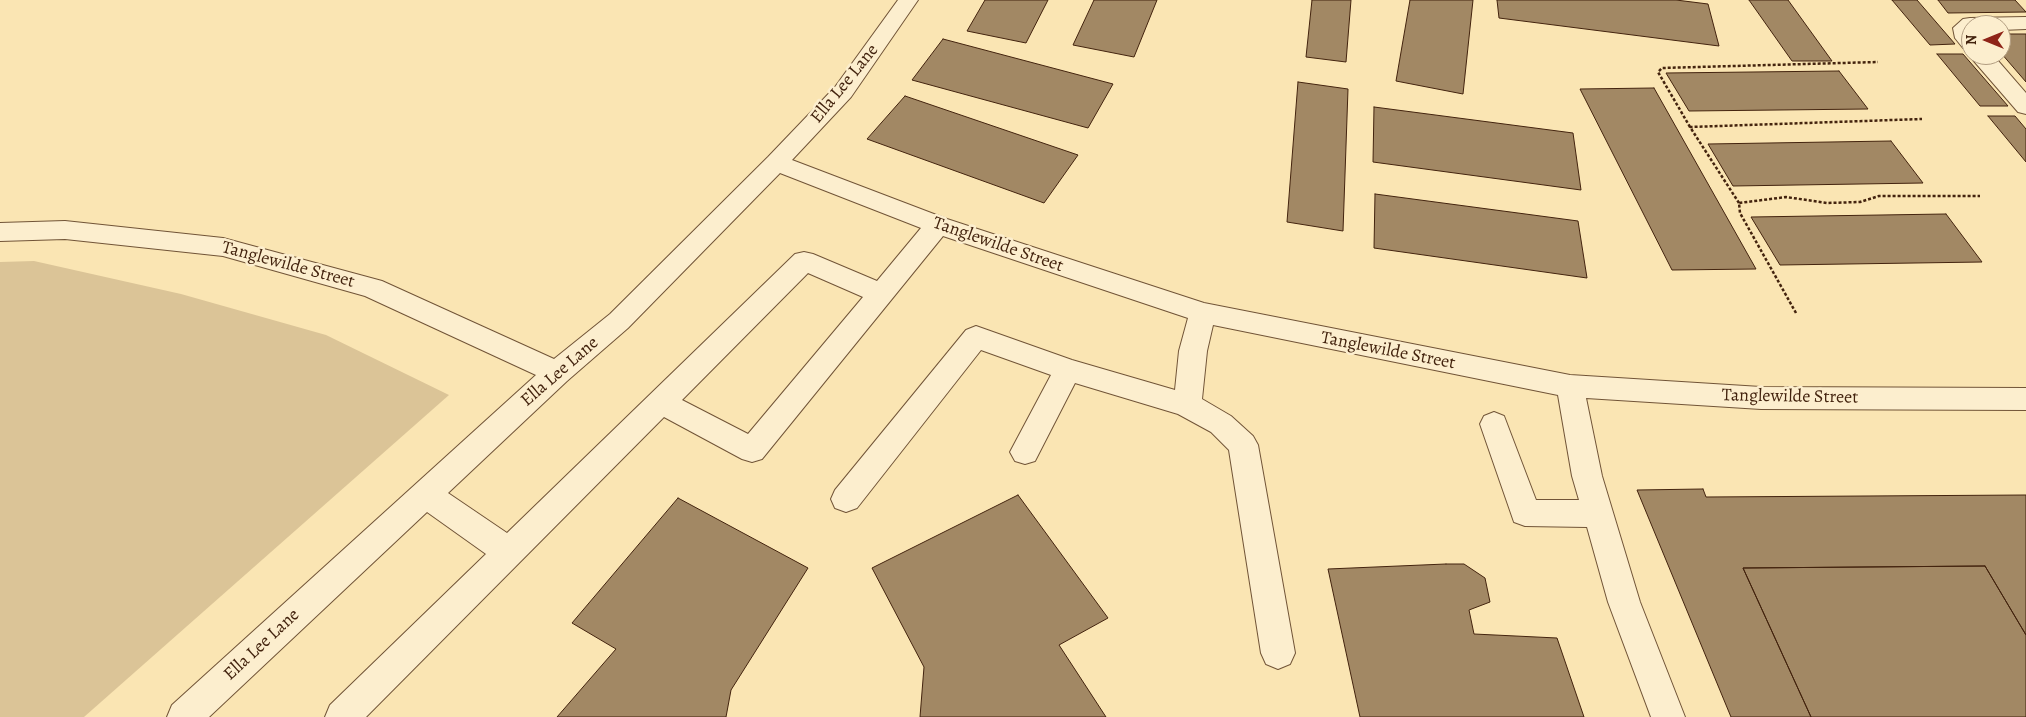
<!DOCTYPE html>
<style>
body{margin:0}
#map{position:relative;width:2026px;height:717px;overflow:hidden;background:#fae5b3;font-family:Alegreya,serif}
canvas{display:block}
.north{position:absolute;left:1961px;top:15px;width:50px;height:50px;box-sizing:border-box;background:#fceece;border:1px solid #b29d81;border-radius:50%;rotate:270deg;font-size:14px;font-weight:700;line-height:20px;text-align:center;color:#43230e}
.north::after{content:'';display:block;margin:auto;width:18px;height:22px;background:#8f2418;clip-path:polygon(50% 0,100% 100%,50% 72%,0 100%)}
</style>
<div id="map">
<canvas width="2026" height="717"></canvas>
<div class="north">N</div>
</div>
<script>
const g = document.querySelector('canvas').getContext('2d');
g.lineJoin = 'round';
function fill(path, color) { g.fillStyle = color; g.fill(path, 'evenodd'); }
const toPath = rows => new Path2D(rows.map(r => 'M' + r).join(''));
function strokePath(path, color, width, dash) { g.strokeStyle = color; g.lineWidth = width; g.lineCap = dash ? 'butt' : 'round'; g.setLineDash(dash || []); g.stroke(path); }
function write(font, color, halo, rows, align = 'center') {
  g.font = font + ' Alegreya,serif'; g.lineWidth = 5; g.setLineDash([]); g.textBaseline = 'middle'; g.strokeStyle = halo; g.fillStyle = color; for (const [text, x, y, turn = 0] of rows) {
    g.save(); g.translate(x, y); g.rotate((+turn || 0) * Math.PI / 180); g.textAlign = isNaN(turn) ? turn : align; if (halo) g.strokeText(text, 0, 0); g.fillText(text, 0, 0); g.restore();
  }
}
const green = toPath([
 [34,261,181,294,326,335,449,395,84,717,0,717,0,262]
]);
const building = toPath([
 [985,0,1048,0,1026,43,967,31,985,0],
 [1094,0,1157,0,1134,57,1073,45,1094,0],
 [1312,0,1351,0,1346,62,1306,57,1312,0],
 [1410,0,1473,0,1463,94,1396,81,1410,0],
 [1497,0,1676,0,1708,4,1719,46,1499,18,1497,0],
 [1749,0,1788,0,1832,61,1792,61,1749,0],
 [1892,0,1917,0,1955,44,1930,45,1892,0],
 [1938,0,2015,0,2026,12,1948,13,1938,0],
 [2001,34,2026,34,2026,82,2001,53,2001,34],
 [943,39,1113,84,1088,128,912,80,943,39],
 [1937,54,1963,54,2008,106,1980,106,1937,54],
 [1839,71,1868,109,1689,111,1666,73,1839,71],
 [1298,82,1348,89,1343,231,1287,222,1298,82],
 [1654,88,1756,269,1672,270,1580,89,1654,88],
 [905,96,1078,155,1044,203,867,139,905,96],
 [1374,107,1573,133,1581,190,1373,162,1374,107],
 [1988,116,2015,116,2026,129,2026,162,1988,116],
 [1891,141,1923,183,1733,186,1708,144,1891,141],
 [1375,194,1578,221,1587,278,1374,248,1375,194],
 [1946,214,1982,262,1780,265,1751,217,1946,214],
 [1703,489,1706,497,2026,495,2026,635,1985,566,1743,568,1811,717,1731,717,1637,490,1703,489],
 [1018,495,1108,618,1059,645,1106,717,920,717,924,667,872,568,1018,495],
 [678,498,808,568,731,690,726,717,557,717,616,649,572,623,678,498],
 [1446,564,1464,564,1485,578,1490,602,1469,610,1474,634,1557,638,1584,717,1360,717,1328,569,1446,564],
 [1985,566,2026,635,2026,717,1811,717,1743,568,1985,566]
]);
const path = toPath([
 [1690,127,1658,72,1662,68,1878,62],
 [1739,203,1690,127,1922,119],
 [1796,313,1740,213,1739,203,1786,197,1827,203,1860,202,1879,196,1980,196]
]);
const minor = toPath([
 [898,0,918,0,851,97,792,160,947,219,1204,303,1570,375,1761,387,2026,388,2026,410,1761,409,1586,398,1602,476,1640,602,1685,717,1651,717,1608,602,1587,527,1525,526,1514,522,1480,424,1484,416,1494,412,1504,416,1536,500,1579,500,1572,476,1558,395,1213,325,1207,351,1202,399,1231,416,1253,436,1258,445,1295,653,1290,664,1278,669,1266,664,1261,653,1229,450,1211,432,1178,414,1075,383,1035,461,1025,464,1015,461,1010,452,1051,375,981,350,857,508,846,512,835,508,831,499,835,490,966,330,976,326,1072,360,1175,390,1179,351,1188,318,943,236,762,459,752,462,742,459,664,417,366,717,325,717,330,705,486,554,427,512,209,717,167,717,172,705,536,375,365,296,223,256,65,239,0,241,0,223,65,221,223,238,382,281,554,359,610,314,768,157,835,87,898,0],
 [780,173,921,228,877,281,813,254,804,252,795,254,507,533,448,493,567,381,628,328,780,173],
 [808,273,863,297,748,434,682,400,808,273],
 [2026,17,2026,29,2001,30,2001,25,1971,25,1971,50,1963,48,1955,38,1953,28,1963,19,1970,18,2026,17],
 [1971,54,1993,55,2026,93,2026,114,2018,112,1973,60,1971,54]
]);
const streetNames = [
 ["Ella Lee Lane",845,84,-51],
 ["Tanglewilde Street",998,245,19],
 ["Tanglewilde Street",288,265,15],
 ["Tanglewilde Street",1388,351,11],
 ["Ella Lee Lane",560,372,-41],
 ["Tanglewilde Street",1790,397,1],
 ["Ella Lee Lane",262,645,-43]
];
fill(green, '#dbc497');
fill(building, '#a28864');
strokePath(building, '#43230e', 1);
strokePath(minor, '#715437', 2);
strokePath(path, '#43230e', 2.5, [3, 2]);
fill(minor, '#fceece');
write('18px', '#43230e', '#fceece', streetNames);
</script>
